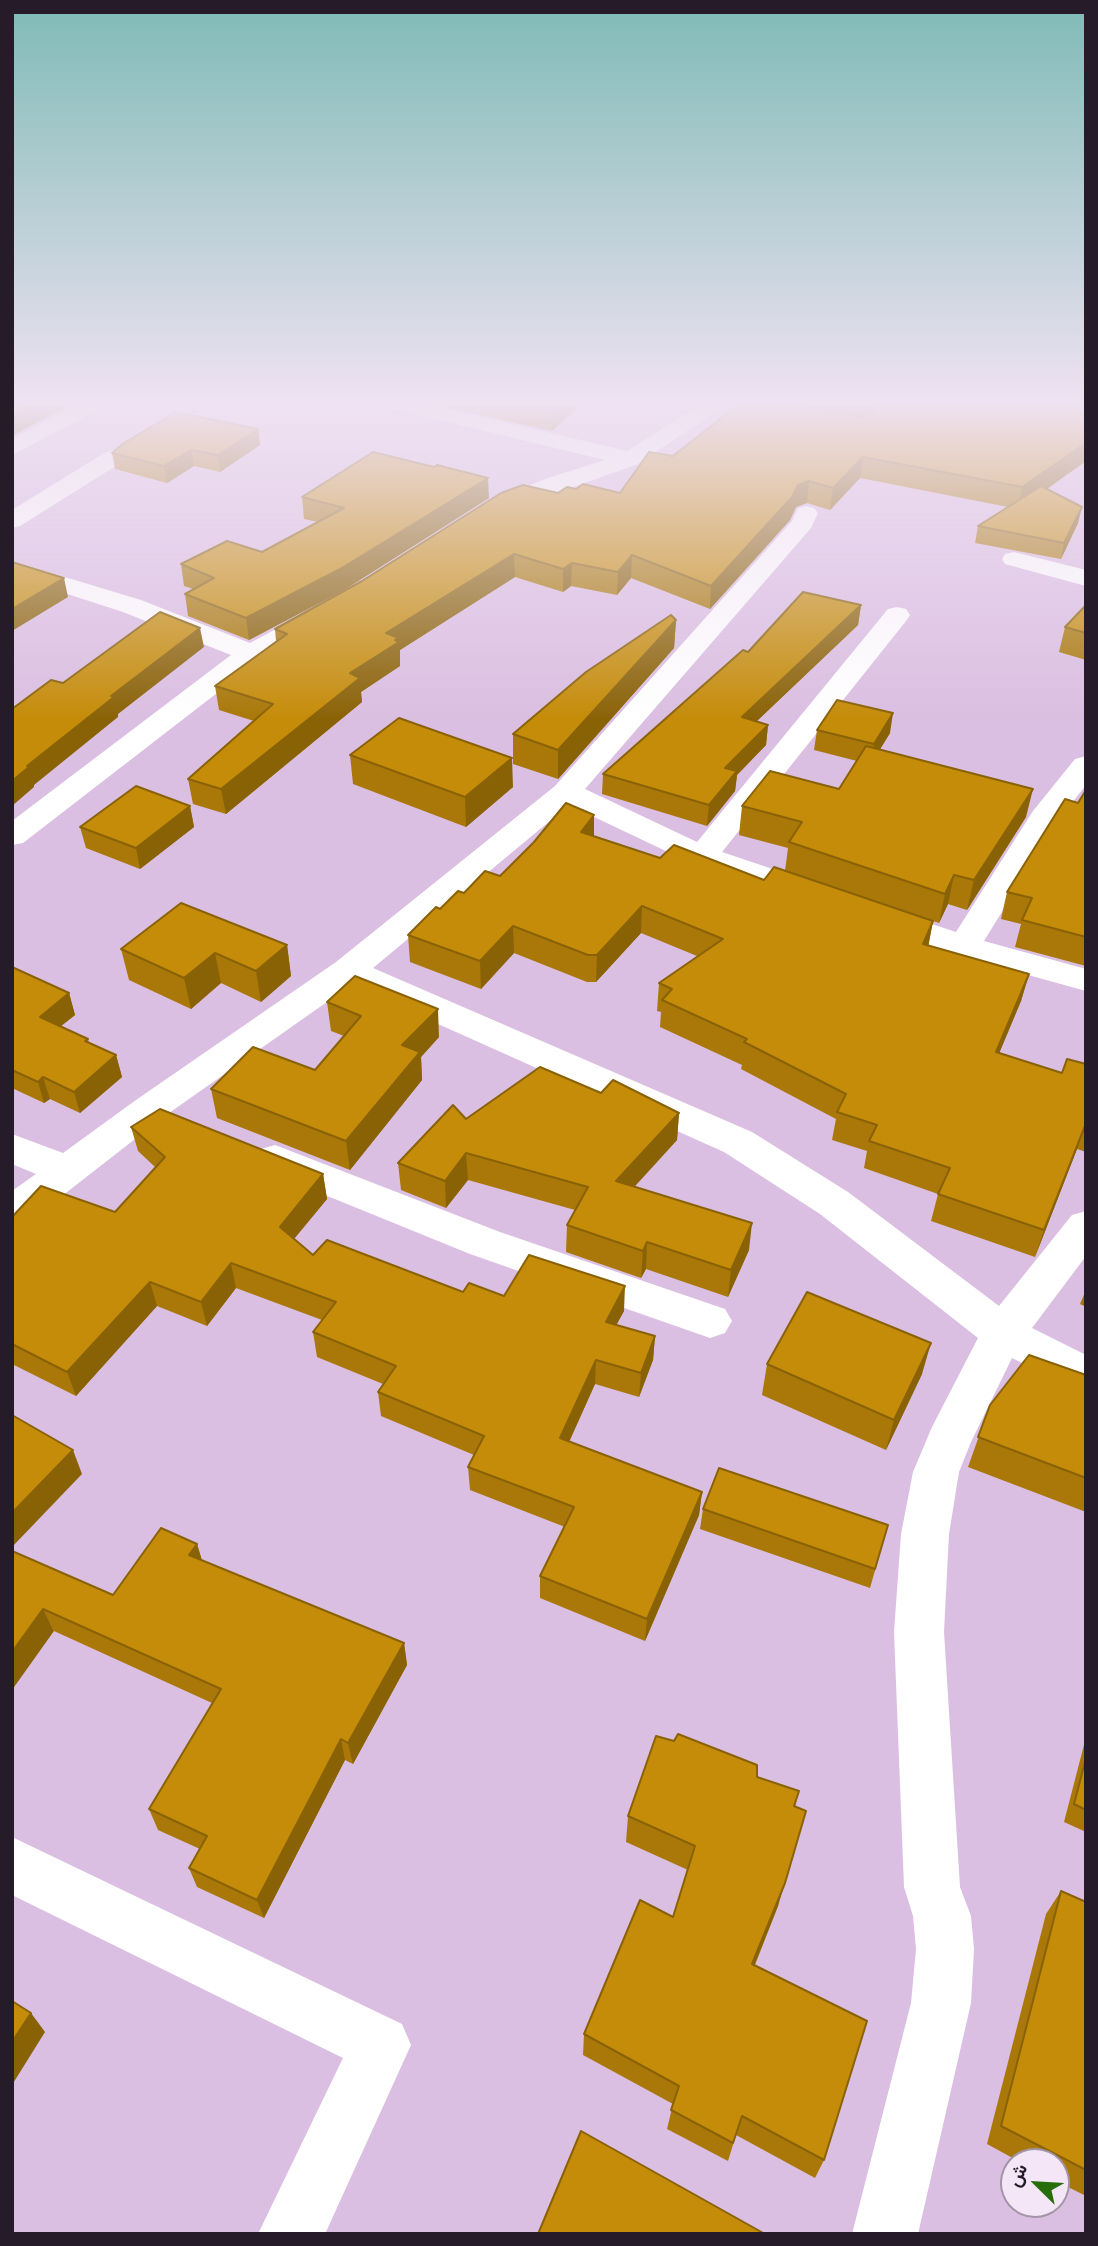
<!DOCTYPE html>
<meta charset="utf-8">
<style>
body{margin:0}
#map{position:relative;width:1098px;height:2246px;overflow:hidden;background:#dbbfe2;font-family:Signika,Vazirmatn,sans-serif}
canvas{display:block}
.frame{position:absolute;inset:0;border:14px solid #261c29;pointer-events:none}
.north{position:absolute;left:1000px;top:2148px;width:70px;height:70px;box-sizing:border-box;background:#f4e6f7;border:2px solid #a295a5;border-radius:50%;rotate:294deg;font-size:19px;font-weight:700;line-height:28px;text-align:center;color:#261c29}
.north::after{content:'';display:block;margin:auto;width:24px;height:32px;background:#276d0a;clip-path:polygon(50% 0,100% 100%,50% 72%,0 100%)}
</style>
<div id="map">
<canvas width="1098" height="2246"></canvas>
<div class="frame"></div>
<div class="north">ش</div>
</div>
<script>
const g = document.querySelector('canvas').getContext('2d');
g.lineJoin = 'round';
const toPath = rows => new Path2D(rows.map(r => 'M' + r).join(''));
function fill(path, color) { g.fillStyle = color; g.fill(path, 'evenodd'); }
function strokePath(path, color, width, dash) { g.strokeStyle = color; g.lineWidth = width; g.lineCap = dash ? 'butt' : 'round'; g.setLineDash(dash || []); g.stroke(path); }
const minor = toPath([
 [78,404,104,404,101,408,12,455,12,439,78,404],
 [388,404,426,404,627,451,702,404,727,404,638,464,491,516,483,514,479,509,483,504,548,478,605,460,391,408,388,404],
 [114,450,122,452,125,457,122,462,20,526,12,528,12,510,106,452,114,450],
 [806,506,814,508,818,513,811,528,585,789,697,842,888,609,897,607,906,609,910,615,906,621,722,852,829,888,833,895,829,902,817,905,805,902,691,863,569,805,373,968,752,1132,848,1192,999,1306,1072,1215,1086,1211,1086,1256,1032,1328,1086,1355,1086,1394,1012,1358,971,1442,959,1472,949,1534,944,1632,960,1887,971,1916,974,1949,971,2003,918,2234,852,2234,911,2003,916,1949,913,1916,904,1887,894,1632,901,1534,913,1472,932,1427,978,1338,820,1214,724,1152,351,985,162,1118,26,1224,12,1228,12,1191,36,1174,12,1164,12,1134,63,1153,136,1100,336,962,555,786,792,521,798,508,806,506],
 [1014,552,1086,570,1086,586,1005,564,1002,559,1005,554,1014,552],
 [12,561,141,600,250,643,313,609,322,607,331,609,335,615,331,621,261,659,23,843,12,845,12,821,231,655,123,612,12,576,12,561],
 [1086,756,1086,785,1057,822,984,941,1086,969,1086,991,952,954,868,924,863,917,868,910,880,907,956,932,1033,811,1075,759,1086,756],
 [275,1145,500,1232,725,1309,732,1321,725,1333,710,1338,470,1254,261,1169,255,1159,261,1149,275,1145],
 [12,1837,402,2024,411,2045,325,2234,258,2234,343,2058,12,1895,12,1837]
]);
const wall = toPath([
 [431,404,582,404,552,431],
 [739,404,1086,404,1086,461,1047,489,1078,523,1061,559,975,543,978,526,1008,507,860,478,830,510,807,503,796,507,790,520,710,609,631,578,617,595,571,586,563,592,515,577,400,650,400,666,361,692,362,702,226,814,193,804,188,779,254,721,219,710,215,686,276,641,275,629,558,493,576,489,620,493,673,456],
 [258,429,260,445,220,472,194,466,167,483,115,469,112,453],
 [302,497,489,498,344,590,249,640,188,616,185,594,193,589,184,586,181,564,262,552,318,522,304,519],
 [861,605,858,625,757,721,768,725,766,745,737,775,735,791,707,826,602,794,603,774,748,652],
 [1086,605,1086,660,1059,652,1065,627],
 [676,620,674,648,558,779,513,764,513,734],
 [817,730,890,733,880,749,1026,817,967,910,948,904,939,923,933,921,928,946,1029,974,1021,1001,999,1053,1062,1073,1086,1064,1086,1152,1077,1149,1035,1257,931,1221,938,1194,864,1168,867,1151,832,1140,836,1119,741,1069,742,1065,660,1027,661,1012,657,1011,659,983,697,956,641,933,596,982,587,982,514,953,481,989,410,962,408,935,440,909,464,893,500,876,594,815,594,836,660,858,764,880,785,871,788,848,739,835,742,806,839,789,857,761,814,750],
 [350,755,513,787,466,827,353,784],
 [1086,790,1086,966,1015,947,1021,924,1001,919,1007,892,1078,803],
 [190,806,194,827,140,869,86,848,80,827],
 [287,945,291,976,261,1002,221,983,191,1009,129,980,121,949],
 [12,967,69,993,75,1015,61,1026,88,1039,89,1043,116,1055,122,1077,80,1113,50,1099,44,1103,12,1088],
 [327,1002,439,1037,421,1057,422,1080,350,1170,217,1118,211,1089,315,1070,344,1036,331,1031],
 [601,1093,679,1113,677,1140,635,1186,749,1250,728,1297,646,1269,641,1278,566,1252,567,1225,575,1210,468,1180,446,1208,401,1190,398,1163,466,1119],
 [131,1127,323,1174,327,1199,294,1239,313,1255,463,1292,504,1296,624,1311,616,1325,655,1336,653,1360,639,1397,595,1384,569,1442,702,1492,699,1515,645,1641,540,1598,540,1576,565,1527,470,1490,468,1467,474,1455,381,1416,378,1392,383,1384,317,1357,313,1332,322,1320,236,1288,207,1326,157,1306,76,1396,12,1364,12,1217,115,1212,155,1167,138,1151],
 [1086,1290,1086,1307,1080,1304],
 [767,1364,922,1374,886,1450,762,1395],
 [1086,1375,1086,1512,968,1467,990,1405],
 [703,1509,888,1525,870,1588,700,1529],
 [197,1544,202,1561,404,1643,407,1665,353,1764,345,1760,264,1918,197,1887,189,1868,200,1849,158,1830,149,1809,212,1703,54,1631,12,1551,113,1595],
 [1086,1737,1086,1832,1064,1822],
 [757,1777,799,1791,795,1807,778,1906,755,1965,824,2160,815,2178,736,2135,728,2161,667,2129,673,2104,583,2055,584,2034,673,1917,688,1870,626,1842,628,1816],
 [1061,1891,1086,1902,1086,2196,1056,2181,1056,2162,1020,2162,987,2144,1046,1914]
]);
const shadedWall = toPath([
 [36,404,71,404,12,436,12,417],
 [558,404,582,404,552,431,552,409],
 [258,429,260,445,220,472,218,455],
 [1086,443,1086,461,1018,509,1022,487],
 [191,450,194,466,167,483,164,466],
 [863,457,860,478,830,510,833,488],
 [488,478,489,498,344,590,249,640,246,618],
 [809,481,807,503,796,507,790,520,710,609,711,586,798,485],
 [1082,507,1078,523,1061,559,1064,543],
 [514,554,515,577,400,650,400,666,361,692,362,702,226,814,221,789,350,673,386,633],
 [632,555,631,578,617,595,618,572],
 [572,563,571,586,563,592,563,569],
 [64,578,68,597,12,631,12,609],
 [861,605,858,625,740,737,742,717],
 [676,620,674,648,558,779,558,750],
 [200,628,204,647,118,714,118,717,34,785,34,787,12,806,12,781,27,766,111,696],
 [893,713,890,733,871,764,874,744],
 [768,725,766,745,737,775,735,791,707,826,709,805,725,768],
 [512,758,513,787,466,827,465,797],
 [1033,789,1026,817,967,910,974,880],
 [190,806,194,827,140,869,136,848],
 [594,815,594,841,581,832],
 [954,875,948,904,939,923,945,894],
 [642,906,641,933,596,982,597,955],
 [933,921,928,948,923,944],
 [513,926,514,953,481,989,480,961],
 [287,945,291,976,261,1002,256,971],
 [215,953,221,983,191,1009,184,978],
 [1029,974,1021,1001,988,1080,996,1052],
 [69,993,75,1015,46,1038,40,1017],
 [438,1009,439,1037,421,1057,422,1080,350,1170,346,1141,402,1045],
 [116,1055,122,1077,80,1113,74,1092],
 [43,1077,50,1099,44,1103,38,1082],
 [679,1113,677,1140,615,1208,616,1181],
 [1086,1123,1077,1149,1035,1257,1044,1230],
 [466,1153,468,1180,446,1208,445,1181],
 [323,1174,327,1199,284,1251,280,1227],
 [752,1223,749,1250,728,1297,731,1270],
 [647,1242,646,1269,641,1278,643,1251],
 [231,1263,236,1288,207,1326,201,1302],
 [150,1282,157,1306,76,1396,67,1372],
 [625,1286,624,1311,605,1346,606,1322],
 [655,1336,653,1360,639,1397,641,1373],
 [931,1343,922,1374,886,1450,894,1420],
 [596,1360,595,1384,560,1462,560,1438],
 [73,1450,82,1474,12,1547,12,1513],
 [702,1492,699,1515,645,1641,647,1619],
 [197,1544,204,1567,189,1555],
 [43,1609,54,1631,12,1690,12,1652],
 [404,1643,407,1665,353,1764,348,1743],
 [341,1739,345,1760,264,1918,257,1900],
 [806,1811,778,1906,746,1986,752,1964],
 [31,2013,45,2032,12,2085,12,2042]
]);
const building = toPath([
 [12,404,36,404,12,417,12,404],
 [528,404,558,404,552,409,528,404],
 [739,404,798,404,860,417,871,414,874,407,872,404,1086,404,1086,443,1022,487,863,457,833,488,809,481,798,485,792,497,711,586,632,555,618,572,572,563,563,569,514,554,386,633,399,638,395,640,399,642,350,673,360,678,221,789,188,779,273,704,215,686,287,634,275,629,362,581,501,493,523,485,558,493,567,487,576,489,583,484,620,493,649,452,673,456,739,404],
 [176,412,258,429,218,455,191,450,164,466,112,453,124,443,176,412],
 [373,452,434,467,437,465,488,478,342,568,246,618,185,594,214,578,181,564,227,541,262,552,344,508,302,497,373,452],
 [1041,486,1082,507,1064,543,978,526,1041,486],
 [12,562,64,578,12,609,12,562],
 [803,592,861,605,742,717,768,725,725,768,737,771,709,805,603,774,743,650,748,652,803,592],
 [1086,605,1086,633,1065,627,1086,605],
 [160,612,200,628,111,696,114,697,27,766,29,767,12,781,12,709,51,680,63,683,160,612],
 [671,615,676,620,558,750,513,734,586,672,671,615],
 [837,700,893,713,874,744,817,730,837,700],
 [399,718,512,758,465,797,350,755,399,718],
 [866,746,1033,789,974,880,954,875,945,894,789,842,802,822,742,806,770,771,839,789,866,746],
 [136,786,190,806,136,848,80,827,136,786],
 [1086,790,1086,937,1022,920,1032,898,1007,892,1065,799,1078,803,1086,790],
 [566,803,594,815,581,832,660,858,674,845,764,880,774,867,933,921,923,944,1029,974,996,1052,1062,1073,1067,1059,1086,1064,1086,1123,1044,1230,938,1194,950,1168,869,1141,877,1125,837,1112,846,1094,744,1042,747,1039,662,1000,672,989,659,983,723,939,642,906,597,955,588,955,513,926,480,961,408,935,436,907,440,909,458,891,464,893,485,871,500,876,534,842,566,803],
 [181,903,287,945,256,971,215,953,184,978,121,949,181,903],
 [12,967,69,993,40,1017,88,1039,85,1041,116,1055,74,1092,43,1077,38,1082,12,1070,12,967],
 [355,976,438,1009,402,1045,420,1052,346,1141,211,1089,253,1047,315,1070,361,1016,327,1002,355,976],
 [540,1067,601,1093,613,1080,679,1113,616,1181,752,1223,731,1270,647,1242,643,1251,567,1225,588,1187,466,1153,445,1181,398,1163,453,1105,466,1119,540,1067],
 [160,1109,323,1174,280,1227,313,1255,327,1240,463,1292,469,1283,504,1296,529,1255,625,1286,606,1322,655,1336,641,1373,596,1360,560,1438,702,1492,647,1619,540,1576,574,1507,468,1467,484,1436,378,1392,396,1366,313,1332,336,1302,231,1263,201,1302,150,1282,67,1372,12,1344,12,1217,41,1186,115,1212,165,1157,131,1127,160,1109],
 [807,1292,931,1343,894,1420,767,1364,807,1292],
 [1029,1355,1086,1375,1086,1478,978,1437,990,1405,1029,1355],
 [12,1415,73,1450,12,1513,12,1415],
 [719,1468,888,1525,875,1569,703,1509,719,1468],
 [161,1528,197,1544,189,1555,404,1643,348,1743,341,1739,257,1900,189,1868,207,1836,149,1809,221,1689,43,1609,12,1652,12,1551,113,1595,161,1528],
 [678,1734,757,1765,757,1777,799,1791,794,1806,806,1811,785,1883,752,1964,867,2021,824,2160,742,2116,733,2143,671,2110,679,2086,584,2034,640,1900,673,1917,695,1846,628,1816,656,1736,674,1741,678,1734],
 [1086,1758,1086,1810,1074,1804,1086,1758],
 [1061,1891,1086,1902,1086,2170,1001,2126,1061,1891],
 [12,2001,31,2013,12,2042,12,2001],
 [581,2131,765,2234,538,2234,581,2131]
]);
fill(minor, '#fff');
fill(wall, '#a97808');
fill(shadedWall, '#8a6206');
fill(building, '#c58c09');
strokePath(building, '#8a6206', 2);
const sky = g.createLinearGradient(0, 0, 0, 719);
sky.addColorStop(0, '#7ebab6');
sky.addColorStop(0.56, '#efe2f2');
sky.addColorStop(1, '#efe2f200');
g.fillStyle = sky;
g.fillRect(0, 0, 1098, 719);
</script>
